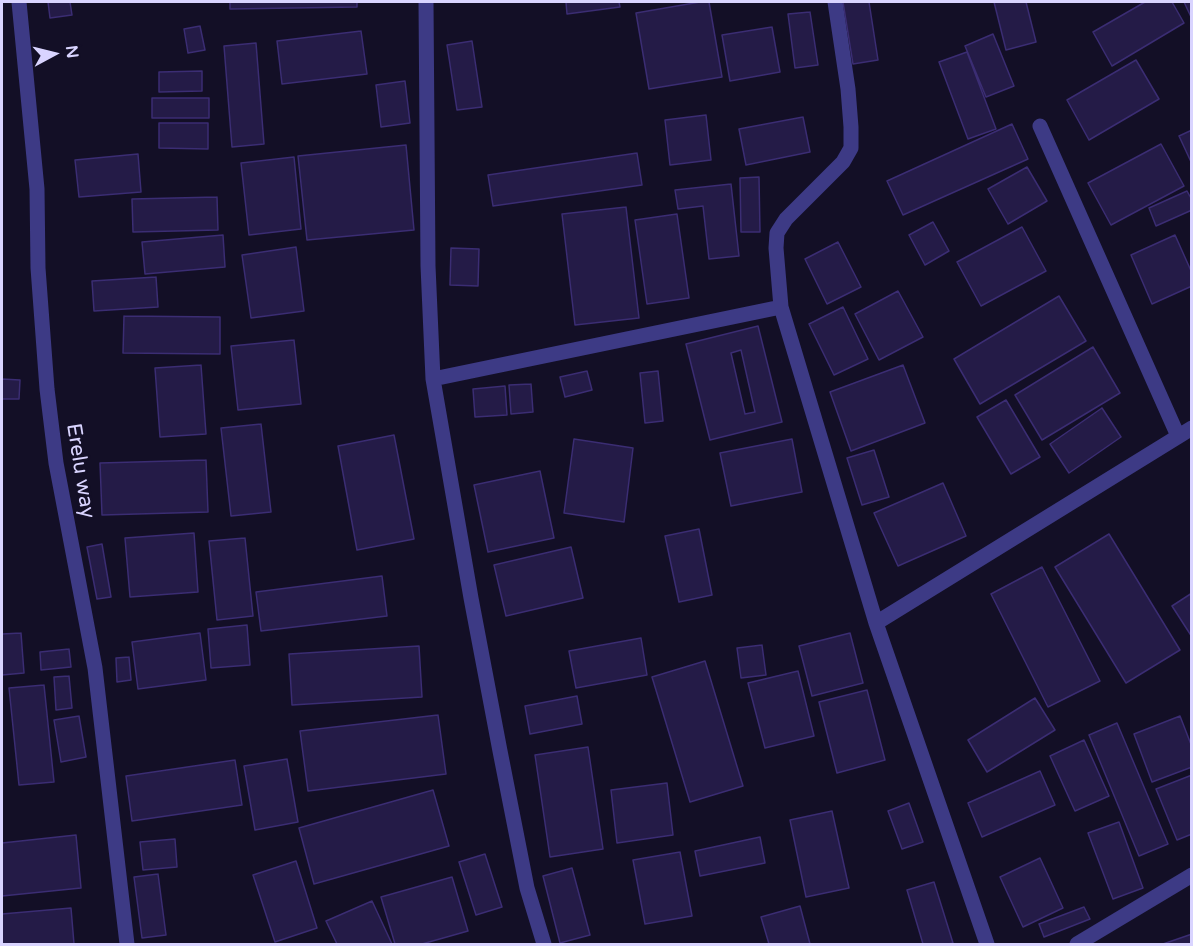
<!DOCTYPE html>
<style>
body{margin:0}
#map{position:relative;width:1193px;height:946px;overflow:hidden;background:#130f26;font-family:"Varela Round",sans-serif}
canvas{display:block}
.frame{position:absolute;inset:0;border:3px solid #d9d4ff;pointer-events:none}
.north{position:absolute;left:24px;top:24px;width:60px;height:60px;-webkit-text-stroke:4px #130f26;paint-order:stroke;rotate:83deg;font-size:16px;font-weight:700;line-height:24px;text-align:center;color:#d9d4ff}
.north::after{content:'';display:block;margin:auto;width:21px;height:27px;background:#d9d4ff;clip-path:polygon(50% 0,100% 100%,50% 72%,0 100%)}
</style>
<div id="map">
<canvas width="1193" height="946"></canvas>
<div class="frame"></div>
<div class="north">N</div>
</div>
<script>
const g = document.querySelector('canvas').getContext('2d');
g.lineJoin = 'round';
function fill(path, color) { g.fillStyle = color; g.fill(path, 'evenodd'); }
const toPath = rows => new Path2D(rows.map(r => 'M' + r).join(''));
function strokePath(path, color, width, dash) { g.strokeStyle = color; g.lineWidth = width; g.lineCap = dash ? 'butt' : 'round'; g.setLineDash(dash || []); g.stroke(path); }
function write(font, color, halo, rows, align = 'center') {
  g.font = font + ' "Varela Round",sans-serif'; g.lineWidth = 5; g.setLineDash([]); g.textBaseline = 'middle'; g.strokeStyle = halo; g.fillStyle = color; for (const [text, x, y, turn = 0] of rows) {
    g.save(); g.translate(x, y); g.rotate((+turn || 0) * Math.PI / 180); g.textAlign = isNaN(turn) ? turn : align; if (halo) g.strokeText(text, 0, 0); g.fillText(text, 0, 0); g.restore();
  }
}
const building = toPath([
 [48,2,70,2,72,15,50,18,48,2],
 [230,2,357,2,357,7,230,9,230,2],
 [566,2,619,2,620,7,567,14,566,2],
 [700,2,709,2,722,77,649,89,636,13,700,2],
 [843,2,869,2,878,60,853,64,843,2],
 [994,2,1026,2,1036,42,1006,50,994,2],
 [1145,2,1172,2,1184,23,1112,66,1093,32,1145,2],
 [1184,2,1192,2,1192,19,1184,2],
 [810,12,818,65,795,68,788,14,810,12],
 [200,26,205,50,188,53,184,29,200,26],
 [772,27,780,72,730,81,722,35,772,27],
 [361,31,367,74,282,84,277,41,361,31],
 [993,34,1014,86,986,97,965,46,993,34],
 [472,41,482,107,457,110,447,45,472,41],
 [256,43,264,144,232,147,224,46,256,43],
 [967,52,996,129,968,139,939,62,967,52],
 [1136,60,1159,99,1089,140,1067,100,1136,60],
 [202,71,202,91,159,92,159,72,202,71],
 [405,81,410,123,381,127,376,85,405,81],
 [152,98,209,98,209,118,152,118,152,98],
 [706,115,711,160,670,165,665,120,706,115],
 [803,117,810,152,746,165,739,129,803,117],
 [159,123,208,123,208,149,159,148,159,123],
 [1012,124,1028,159,903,215,887,181,1012,124],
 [1192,130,1192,164,1179,136,1192,130],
 [1161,144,1184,186,1111,225,1088,183,1161,144],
 [406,145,414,230,307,240,298,156,406,145],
 [637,153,642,185,493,206,488,175,637,153],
 [138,154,141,192,79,197,75,160,138,154],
 [294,157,301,229,249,235,241,163,294,157],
 [1027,167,1047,201,1008,224,988,189,1027,167],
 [759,177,760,232,741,232,740,178,759,177],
 [731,184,739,256,709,259,703,206,678,209,675,190,731,184],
 [1187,191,1192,200,1192,210,1156,226,1149,208,1187,191],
 [217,197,218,230,133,232,132,199,217,197],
 [626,207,639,318,575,325,562,214,626,207],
 [677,214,689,298,647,304,635,220,677,214],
 [933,222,949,251,925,265,909,235,933,222],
 [1022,227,1046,271,981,306,957,262,1022,227],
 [223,235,225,267,145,274,142,242,223,235],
 [1175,235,1192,273,1192,286,1152,304,1131,255,1175,235],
 [838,242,861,287,827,304,805,259,838,242],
 [296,247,304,311,251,318,242,255,296,247],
 [451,248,479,249,478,286,450,285,451,248],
 [156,277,158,307,94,311,92,281,156,277],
 [898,291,923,337,879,360,855,314,898,291],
 [1059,296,1086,341,980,404,954,359,1059,296],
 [843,307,868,359,834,375,809,324,843,307],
 [124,316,220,317,220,354,123,353,124,316],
 [758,326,782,422,710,440,686,344,758,326],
 [741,350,755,412,745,414,731,353,741,350],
 [294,340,301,404,238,410,231,346,294,340],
 [1093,347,1120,393,1042,440,1015,395,1093,347],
 [201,365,206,434,160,437,155,368,201,365],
 [903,365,925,423,851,451,830,392,903,365],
 [587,371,592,390,565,397,560,377,587,371],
 [658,371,663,421,645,423,640,373,658,371],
 [2,379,20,380,19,399,2,399,2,379],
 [531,384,533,412,511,414,509,385,531,384],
 [505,386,507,415,475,417,473,389,505,386],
 [1006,400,1040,457,1011,474,977,417,1006,400],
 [1102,408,1121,437,1069,473,1050,444,1102,408],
 [261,424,271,512,231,516,221,428,261,424],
 [394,435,414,539,357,550,338,446,394,435],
 [574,439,633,448,624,522,564,513,574,439],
 [792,439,802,492,731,506,720,453,792,439],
 [874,450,889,497,862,505,847,458,874,450],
 [206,460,208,512,102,515,100,463,206,460],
 [540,471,554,538,488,552,474,485,540,471],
 [943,483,966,536,898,566,874,513,943,483],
 [699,529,712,595,679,602,665,536,699,529],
 [194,533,198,592,130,597,125,538,194,533],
 [1109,534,1180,650,1126,683,1055,567,1109,534],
 [245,538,253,616,217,620,209,541,245,538],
 [102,544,111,597,97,599,87,547,102,544],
 [571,547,583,598,506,616,494,565,571,547],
 [1042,567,1100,681,1048,707,991,594,1042,567],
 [382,576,387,616,261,631,256,592,382,576],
 [1192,593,1192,637,1172,606,1192,593],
 [247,625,250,665,211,668,208,629,247,625],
 [21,633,24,673,2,675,2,634,21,633],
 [200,633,206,680,138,689,132,642,200,633],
 [850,633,863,683,812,696,799,646,850,633],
 [641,638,647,675,576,688,569,651,641,638],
 [762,645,766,675,741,678,737,648,762,645],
 [419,646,422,697,292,705,289,654,419,646],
 [69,649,71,667,41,670,40,652,69,649],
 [129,657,131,680,117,682,116,658,129,657],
 [705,661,743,786,690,802,652,677,705,661],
 [798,671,814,736,765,748,748,683,798,671],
 [69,676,72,708,56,710,54,677,69,676],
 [44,685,54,782,19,785,9,688,44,685],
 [867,690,885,760,837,773,819,702,867,690],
 [577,696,582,724,530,734,525,706,577,696],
 [1035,698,1055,730,987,772,968,740,1035,698],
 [438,715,446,774,308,791,300,731,438,715],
 [79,716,86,757,61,762,54,720,79,716],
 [1180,716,1192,747,1192,767,1152,782,1134,734,1180,716],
 [1117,723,1168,844,1139,856,1089,735,1117,723],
 [1084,740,1109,796,1075,811,1050,756,1084,740],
 [588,747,603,849,550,857,535,755,588,747],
 [287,759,298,822,255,830,244,766,287,759],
 [235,760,242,805,132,821,126,776,235,760],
 [1040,771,1055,805,982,837,968,803,1040,771],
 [1192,775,1192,834,1177,840,1156,789,1192,775],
 [667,783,673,835,617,843,611,790,667,783],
 [433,790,449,846,314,884,299,828,433,790],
 [909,803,923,842,902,849,888,811,909,803],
 [832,811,849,888,806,897,790,820,832,811],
 [1119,822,1143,888,1113,899,1088,833,1119,822],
 [76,835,81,888,2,896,2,843,76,835],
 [760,837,765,863,700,876,695,851,760,837],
 [175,839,177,867,143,870,140,842,175,839],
 [680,852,692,916,645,924,633,860,680,852],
 [485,854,502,907,476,915,459,862,485,854],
 [1040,858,1063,908,1023,927,1000,877,1040,858],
 [296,861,317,928,275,942,253,875,296,861],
 [572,868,590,935,560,943,543,876,572,868],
 [158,874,166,935,142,938,134,877,158,874],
 [452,877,468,931,422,944,395,944,381,897,452,877],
 [934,882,953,943,948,944,923,944,907,890,934,882],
 [372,901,392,944,337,944,326,921,372,901],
 [800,906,810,944,769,944,761,917,800,906],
 [1084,907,1090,919,1044,937,1039,924,1084,907],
 [71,908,74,944,2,944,2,914,71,908],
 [1192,934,1192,944,1163,944,1192,934]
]);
const street = toPath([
 [19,2,37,189,38,268,47,389,56,463,95,668,127,944],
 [426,2,428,266,433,379,471,598,500,751,527,888,544,944],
 [835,2,848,89,851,127,851,148,843,162,786,219,777,233,776,248,781,307,876,623,987,944],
 [1040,126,1178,436],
 [433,379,781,307],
 [876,623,1192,428],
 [1077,944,1192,875]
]);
const streetNames = [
 ["Erelu way",80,471,81]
];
fill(building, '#241b47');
strokePath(building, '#3b2d73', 1.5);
strokePath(street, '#3d3a85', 15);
write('21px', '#d9d4ff', '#130f26', streetNames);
</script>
